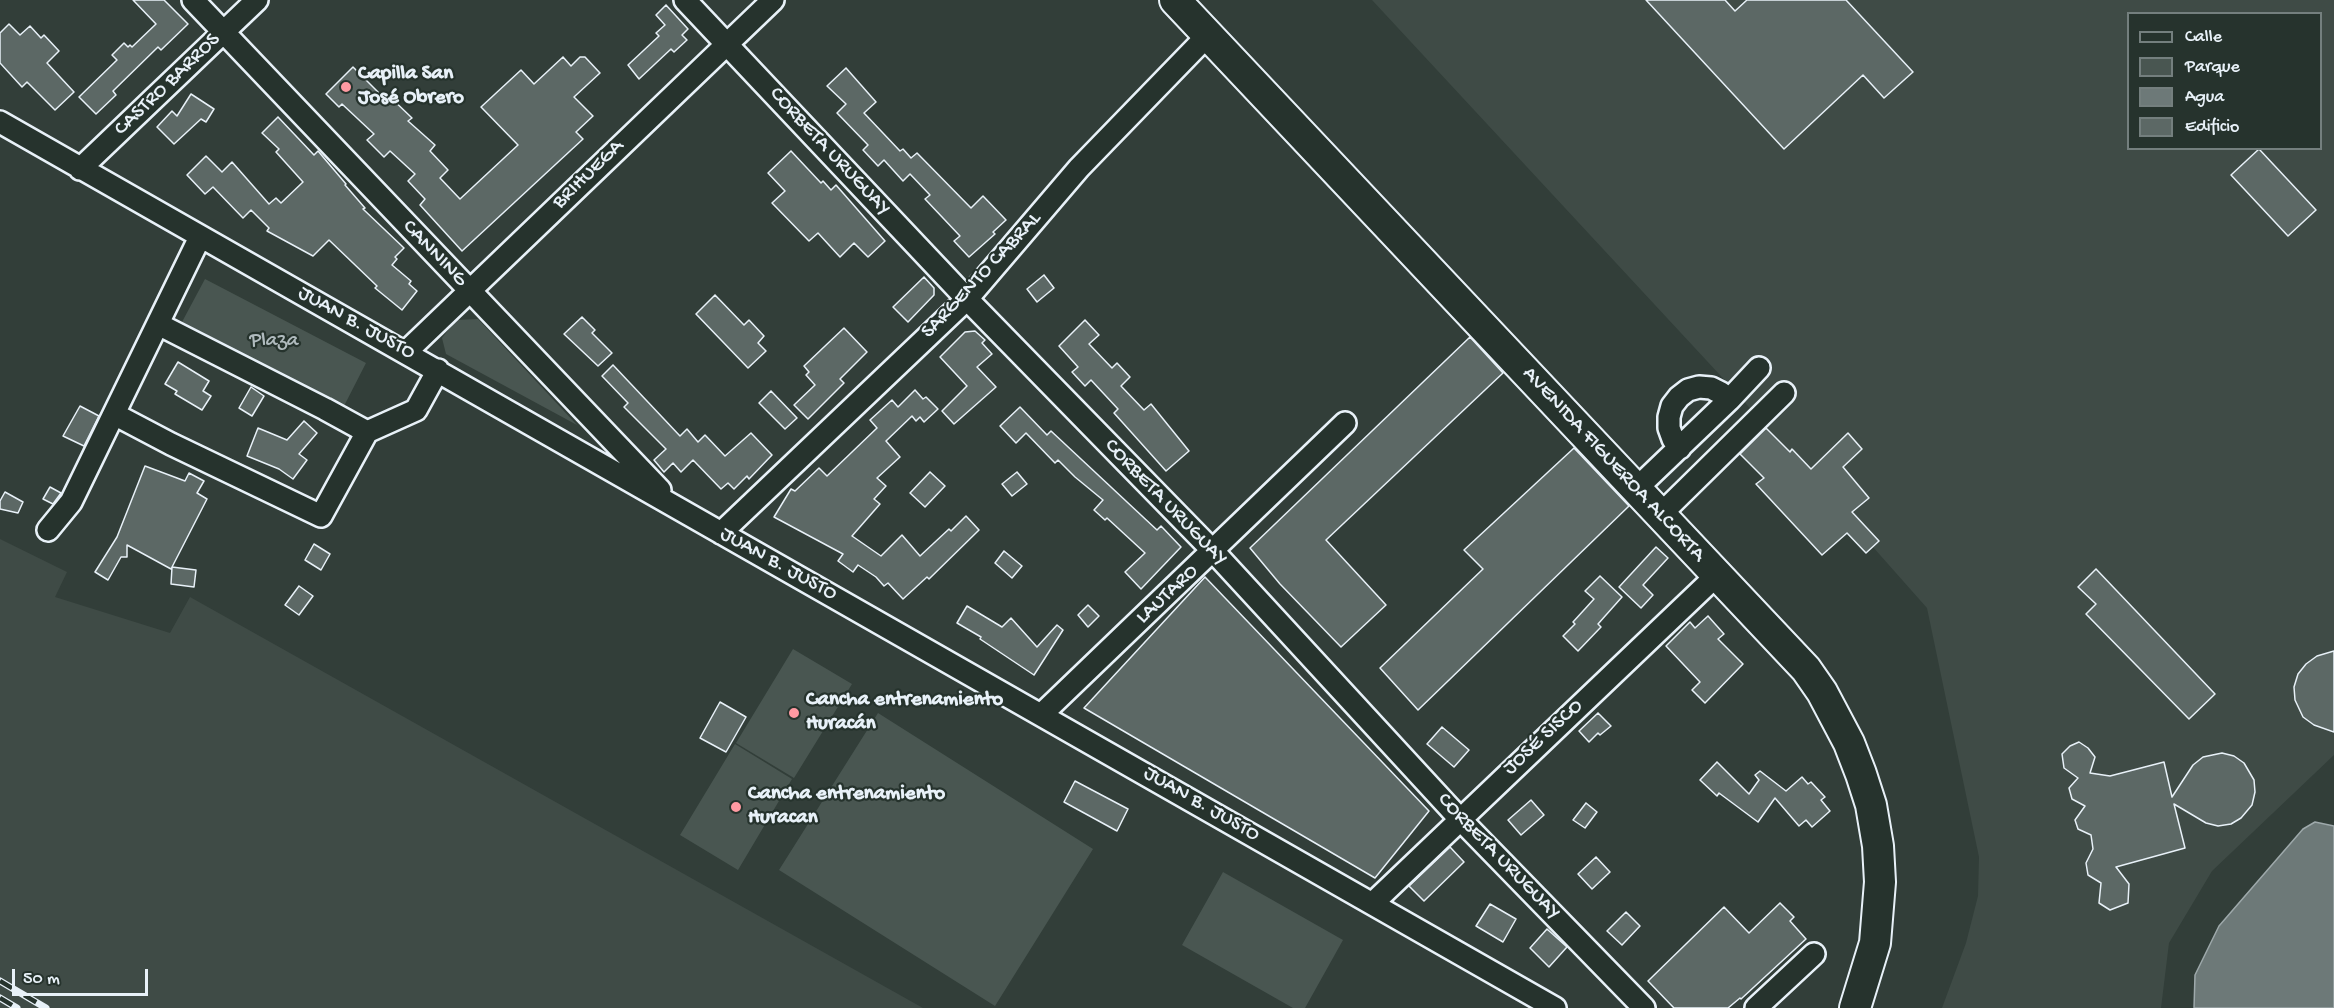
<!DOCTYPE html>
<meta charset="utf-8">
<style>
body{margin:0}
#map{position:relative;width:2334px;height:1008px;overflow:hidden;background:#323e39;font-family:"Gochi Hand",sans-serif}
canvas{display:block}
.legend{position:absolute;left:2127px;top:12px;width:195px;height:138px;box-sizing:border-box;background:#26332d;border:2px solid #747f7e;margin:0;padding:8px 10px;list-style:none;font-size:18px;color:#e8f1f8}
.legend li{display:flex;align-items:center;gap:12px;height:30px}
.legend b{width:30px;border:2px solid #747f7e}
.scale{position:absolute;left:12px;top:969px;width:136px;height:27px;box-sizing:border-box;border:3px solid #e8f1f8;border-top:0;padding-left:8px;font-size:18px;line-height:21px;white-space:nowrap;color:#e8f1f8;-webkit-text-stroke:4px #26332d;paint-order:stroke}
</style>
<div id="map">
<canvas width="2334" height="1008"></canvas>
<ul class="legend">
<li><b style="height:8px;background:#26332d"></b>Calle</li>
<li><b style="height:16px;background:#495651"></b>Parque</li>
<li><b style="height:16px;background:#6d7978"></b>Agua</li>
<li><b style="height:16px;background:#5c6865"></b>Edificio</li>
</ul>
<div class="scale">50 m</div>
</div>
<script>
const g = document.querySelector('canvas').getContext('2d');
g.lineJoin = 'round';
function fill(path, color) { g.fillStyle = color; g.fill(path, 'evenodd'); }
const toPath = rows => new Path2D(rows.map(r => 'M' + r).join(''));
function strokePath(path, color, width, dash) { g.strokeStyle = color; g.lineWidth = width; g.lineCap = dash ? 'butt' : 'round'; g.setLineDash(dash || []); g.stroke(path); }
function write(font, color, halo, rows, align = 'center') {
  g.font = font + ' "Gochi Hand",sans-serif'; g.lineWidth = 4.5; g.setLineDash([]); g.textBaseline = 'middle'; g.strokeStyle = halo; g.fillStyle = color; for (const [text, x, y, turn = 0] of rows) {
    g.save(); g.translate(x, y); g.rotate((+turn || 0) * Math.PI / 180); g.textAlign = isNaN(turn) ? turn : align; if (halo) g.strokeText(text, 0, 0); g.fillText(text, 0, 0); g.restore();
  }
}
const built = toPath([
 [1372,0,2334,0,2334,755,2212,871,2169,943,2161,1008,1942,1008,1966,943,1978,896,1979,857,1927,608,1732,388],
 [2128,14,2320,14,2320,148,2128,148],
 [0,539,67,572,55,597,170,633,190,597,923,1008,0,1008]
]);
const green = toPath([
 [205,279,366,363,344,406,182,322],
 [478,319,577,425,446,354,442,338,456,320],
 [793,649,852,684,794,778,736,743],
 [878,713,1093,849,995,1006,779,870],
 [735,744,792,779,738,870,680,835],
 [1223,872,1343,940,1305,1008,1293,1008,1182,945]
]);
const water = toPath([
 [2315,822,2334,826,2334,1008,2194,1008,2195,975,2219,926,2303,829,2315,822]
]);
const building = toPath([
 [133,0,164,0,188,24,161,50,158,47,113,91,116,95,96,114,79,97,117,60,112,55,124,43,128,47,130,45,132,47,156,24,133,0],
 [1646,0,1725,0,1735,11,1747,0,1846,0,1913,72,1884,98,1863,75,1784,149,1646,0],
 [666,5,688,29,682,35,687,40,674,52,671,49,639,79,628,65,659,36,656,33,665,25,656,15,666,5],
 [9,24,20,35,30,26,41,38,44,35,59,51,47,63,74,92,55,110,27,82,22,87,0,63,0,33,9,24],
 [563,57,571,66,580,57,585,57,600,73,574,97,593,116,576,132,583,139,462,251,420,205,425,199,408,181,415,174,390,151,384,157,367,140,374,134,342,104,339,107,326,94,353,67,384,98,387,94,412,118,408,121,435,145,430,151,448,170,440,178,460,199,518,145,481,107,521,70,534,84,563,57],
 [846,68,876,102,864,113,900,151,903,149,911,158,917,153,971,208,983,196,1006,220,993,232,995,234,969,257,954,241,960,236,925,199,930,195,910,174,903,181,884,160,878,166,863,150,868,145,837,113,846,104,827,86,846,68],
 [191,94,214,109,206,122,201,119,174,144,157,127,172,111,177,116,191,94],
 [278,117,314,155,318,151,346,184,345,185,365,208,363,209,404,248,395,257,397,259,392,265,411,281,409,284,417,291,402,310,375,288,377,286,329,240,313,256,267,231,269,228,251,210,243,218,213,187,205,194,187,175,206,156,222,172,232,162,269,204,276,198,281,203,303,182,276,152,279,149,262,133,278,117],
 [2259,149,2316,210,2288,236,2231,175,2259,149],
 [791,151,821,183,823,181,831,190,836,185,885,241,868,257,854,243,840,257,818,233,809,241,772,203,785,191,768,173,791,151],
 [1044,275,1054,288,1037,302,1027,289,1044,275],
 [924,277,934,288,934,295,908,322,893,307,924,277],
 [715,295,744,325,749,320,764,336,758,343,766,351,748,368,696,314,715,295],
 [582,317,595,330,592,333,612,353,598,366,564,334,582,317],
 [1085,320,1099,335,1089,344,1112,368,1117,363,1130,377,1121,386,1144,410,1151,404,1189,451,1166,471,1114,413,1118,409,1091,380,1085,386,1072,372,1078,367,1059,346,1085,320],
 [844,328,867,352,840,379,844,383,808,419,794,405,815,385,806,375,809,372,804,366,844,328],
 [975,331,985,340,982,343,992,354,977,367,996,387,954,424,942,411,967,386,940,357,965,332,975,331],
 [1470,337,1503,373,1326,540,1386,605,1341,647,1280,584,1250,548,1470,337],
 [178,362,209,381,203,391,211,396,202,410,175,394,177,391,165,384,178,362],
 [613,365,680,436,687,429,698,442,705,435,725,456,751,433,772,455,749,479,747,476,734,489,728,483,721,489,693,460,681,472,673,463,664,472,654,460,666,449,624,407,628,403,602,376,613,365],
 [251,387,264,396,252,416,239,408,251,387],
 [915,390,923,399,926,397,938,409,924,422,920,417,916,421,912,416,886,441,900,457,877,478,886,486,874,499,880,504,852,536,881,556,902,535,920,556,949,529,951,531,966,516,979,530,929,579,927,577,903,599,888,583,884,586,876,577,858,565,853,572,838,561,843,554,774,517,791,489,795,491,819,468,827,476,877,428,870,420,892,400,898,407,915,390],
 [771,391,797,418,785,429,759,403,771,391],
 [80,406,99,416,84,446,63,436,80,406],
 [1020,407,1047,435,1051,431,1157,530,1161,526,1181,547,1141,589,1125,572,1145,553,1107,518,1105,520,1094,510,1103,500,1075,477,1058,460,1055,463,1026,433,1016,443,1000,426,1020,407],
 [304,421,317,433,299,454,307,460,293,479,279,469,247,456,258,428,287,440,304,421],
 [1766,428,1790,452,1792,449,1811,469,1848,433,1862,449,1843,467,1869,498,1852,512,1879,541,1866,553,1847,533,1822,555,1756,484,1764,478,1740,454,1766,428],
 [1574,448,1629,506,1418,710,1380,668,1483,569,1464,550,1574,448],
 [145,466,185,481,189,473,204,481,197,493,207,499,171,569,127,545,127,557,121,557,108,580,95,572,117,537,145,466],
 [930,472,945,486,925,507,910,493,930,472],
 [1017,472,1027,484,1012,496,1002,484,1017,472],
 [50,487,61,493,53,504,43,499,50,487],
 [5,492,23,502,18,513,0,509,0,501,5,492],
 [314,544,330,554,321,570,305,560,314,544],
 [1656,547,1668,558,1643,585,1653,595,1641,608,1619,587,1656,547],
 [1004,551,1022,566,1012,578,995,563,1004,551],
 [172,567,196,570,194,587,171,584,172,567],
 [2096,569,2215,694,2189,719,2086,614,2096,604,2078,587,2096,569],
 [1600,576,1622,597,1598,624,1601,627,1578,651,1563,636,1575,624,1573,622,1594,599,1585,591,1600,576],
 [1205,577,1429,811,1375,878,1084,708,1205,577],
 [299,586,313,596,299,615,285,605,299,586],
 [1088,605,1099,616,1088,627,1078,615,1088,605],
 [967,606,1002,627,1011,618,1037,647,1057,625,1063,630,1034,675,980,639,981,637,957,623,967,606],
 [1708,616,1724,634,1718,639,1743,664,1705,703,1692,690,1700,682,1666,646,1690,622,1695,628,1708,616],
 [2334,651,2334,732,2314,725,2303,717,2295,700,2294,687,2298,674,2306,664,2317,656,2334,651],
 [720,702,746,717,726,752,700,738,720,702],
 [1598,713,1611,726,1600,735,1598,733,1589,742,1579,731,1598,713],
 [1442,727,1469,750,1454,767,1427,744,1442,727],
 [2079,742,2088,748,2095,757,2090,773,2110,776,2164,762,2172,797,2193,765,2203,757,2222,753,2234,756,2244,763,2254,780,2255,792,2252,805,2241,818,2231,824,2218,826,2206,823,2174,804,2185,848,2116,867,2129,884,2128,903,2110,910,2099,903,2101,883,2088,875,2086,863,2093,849,2091,835,2078,829,2075,820,2085,806,2072,799,2069,788,2078,778,2064,768,2062,754,2070,746,2079,742],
 [1717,762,1749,794,1759,780,1755,775,1760,771,1786,791,1802,777,1808,784,1811,782,1825,797,1821,800,1830,811,1812,827,1806,820,1799,826,1775,798,1758,822,1719,793,1717,796,1700,780,1717,762],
 [1075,781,1128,809,1117,831,1064,802,1075,781],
 [1531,800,1544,815,1521,835,1508,820,1531,800],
 [1586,803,1597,812,1585,828,1573,820,1586,803],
 [1450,847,1464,862,1424,901,1409,886,1450,847],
 [1596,857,1610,872,1592,889,1578,874,1596,857],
 [1780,903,1794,917,1790,921,1806,939,1741,999,1740,998,1728,1008,1674,1008,1648,981,1724,907,1749,933,1780,903],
 [1490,904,1516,919,1503,942,1476,926,1490,904],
 [1626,912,1640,926,1622,945,1607,931,1626,912],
 [1547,929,1567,947,1549,967,1530,948,1547,929]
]);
const minor = toPath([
 [193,0,660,490],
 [685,0,967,299,1214,552,1459,818,1644,1008],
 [0,122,1555,1008],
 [80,169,257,0],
 [158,324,325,409,367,432],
 [406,352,773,0],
 [114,414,171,444,321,516,367,432,416,410,438,370],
 [1680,448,1673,439,1669,428,1669,417,1672,406,1679,397,1688,390,1699,387,1711,388,1721,393,1729,400],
 [1636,489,1729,400,1759,368],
 [1660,515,1784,393],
 [48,530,71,502,200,237],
 [721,533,967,299,1079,168,1208,35],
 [1042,714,1345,423],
 [1373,903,1717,575],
 [1756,1008,1814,954]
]);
const secondary = toPath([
 [1175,0,1806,669,1822,692,1849,743,1861,774,1871,805,1878,846,1880,882,1875,943,1855,1008]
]);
const rail = toPath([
 [0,981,46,1008],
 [0,998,17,1008]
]);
const markers = [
 [346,87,6,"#ff9aa2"],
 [794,713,6,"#ff9aa2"],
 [736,807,6,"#ff9aa2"]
];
const poiNames = [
 ["Capilla San",358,75],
 ["José Obrero",358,99],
 ["Cancha entrenamiento",806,701],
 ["Huracán",806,725],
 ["Cancha entrenamiento",748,795],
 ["Huracan",748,819]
];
const streetNames = [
 ["CASTRO BARROS",168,85,-44],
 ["CORBETA URUGUAY",829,152,47],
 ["BRIHUEGA",589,175,-44],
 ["CANNING",434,254,46],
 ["SARGENTO CABRAL",982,276,-47],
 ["JUAN B. JUSTO",356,324,29],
 ["AVENIDA FIGUEROA ALCORTA",1613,465,47],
 ["CORBETA URUGUAY",1165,503,46],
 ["JUAN B. JUSTO",778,565,29],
 ["LAUTARO",1168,595,-43],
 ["JOSÉ SISCO",1544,738,-43],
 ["JUAN B. JUSTO",1201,805,30],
 ["CORBETA URUGUAY",1498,857,46]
];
const parkNames = [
 ["Plaza",274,342]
];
fill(built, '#3f4b46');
fill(green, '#495651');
fill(water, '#6d7978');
strokePath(water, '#9ea9ab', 1.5);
fill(building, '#5c6865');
strokePath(building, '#e8f1f8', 1.5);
strokePath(minor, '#e8f1f8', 26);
strokePath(secondary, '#e8f1f8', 34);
strokePath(minor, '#26332d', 21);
strokePath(secondary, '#26332d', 30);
strokePath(rail, '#e8f1f8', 7);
strokePath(rail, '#26332d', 4.5, [14]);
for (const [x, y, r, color] of markers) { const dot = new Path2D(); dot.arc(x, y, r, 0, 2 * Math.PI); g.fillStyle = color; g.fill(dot); strokePath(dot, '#26332d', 2); }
write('bold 21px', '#e8f1f8', '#26332d', poiNames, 'left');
write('21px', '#e8f1f8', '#26332d', streetNames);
write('21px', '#b0bbbe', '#26332d', parkNames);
</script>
